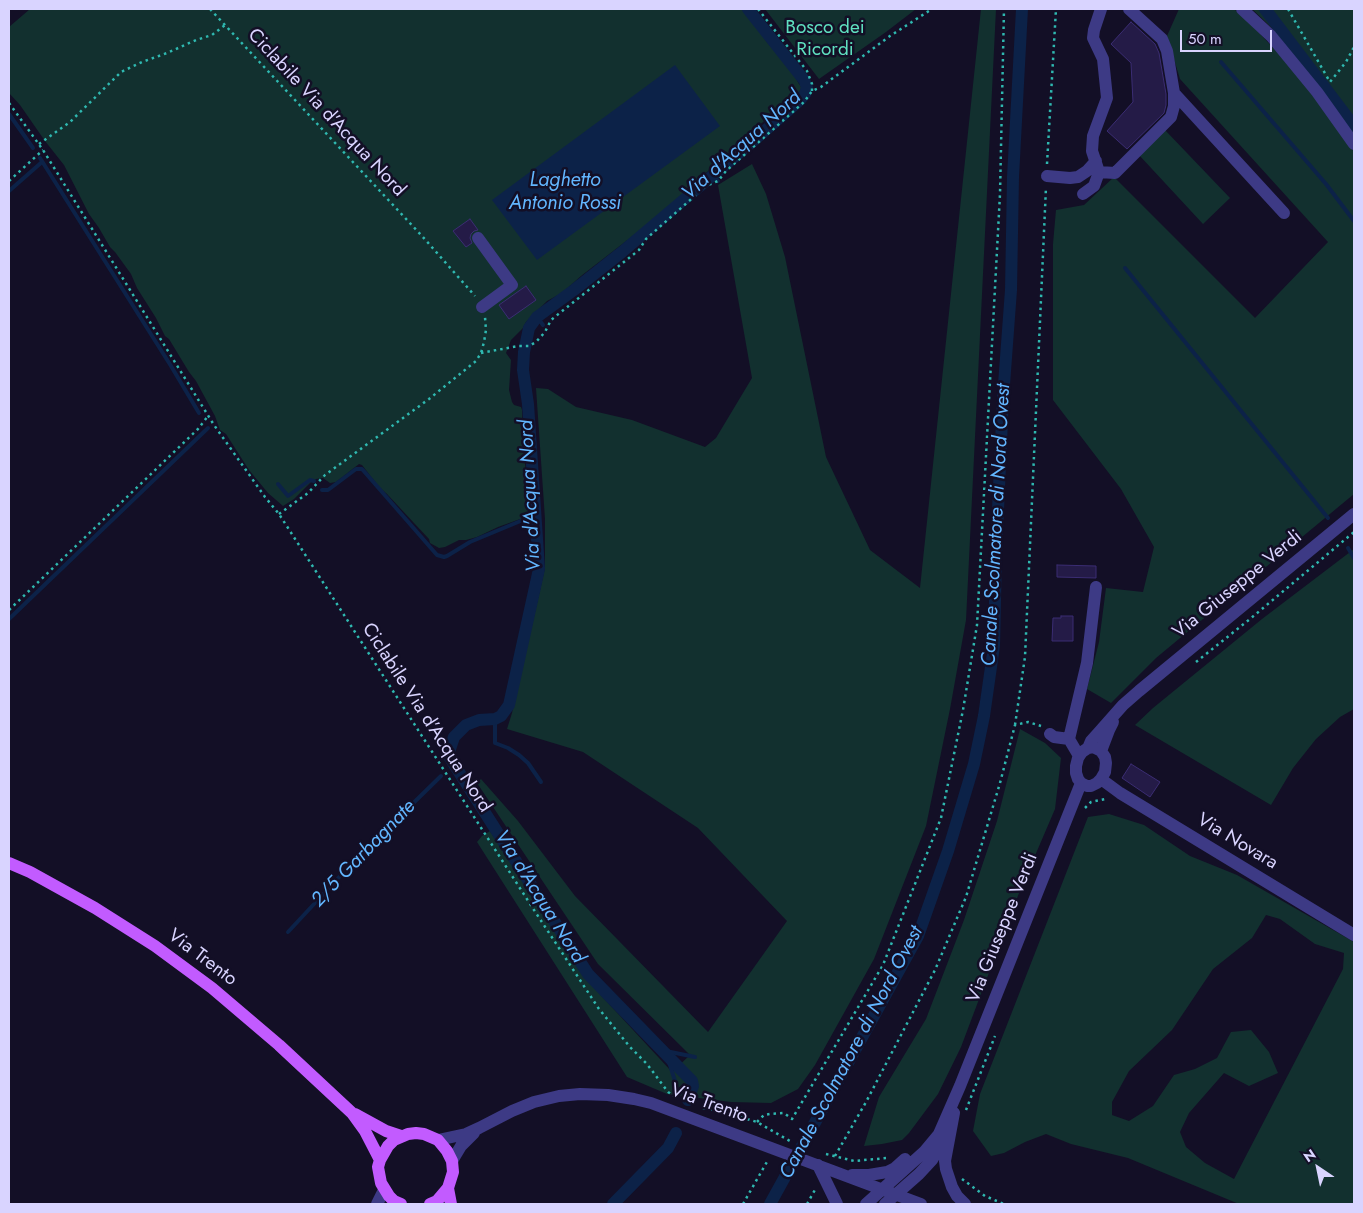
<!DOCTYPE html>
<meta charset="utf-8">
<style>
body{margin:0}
#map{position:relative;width:1363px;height:1213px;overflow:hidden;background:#130f26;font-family:Jost,sans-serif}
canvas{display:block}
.frame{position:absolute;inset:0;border:10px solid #d9d4ff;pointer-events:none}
.north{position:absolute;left:1293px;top:1143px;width:50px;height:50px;-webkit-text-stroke:4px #130f26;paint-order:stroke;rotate:326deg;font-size:14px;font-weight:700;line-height:20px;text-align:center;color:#d9d4ff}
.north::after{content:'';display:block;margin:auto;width:18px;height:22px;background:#d9d4ff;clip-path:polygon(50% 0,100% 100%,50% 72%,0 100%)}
.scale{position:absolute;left:1180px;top:30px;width:92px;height:22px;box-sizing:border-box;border:2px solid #d9d4ff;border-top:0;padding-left:6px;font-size:15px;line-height:18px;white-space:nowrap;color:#d9d4ff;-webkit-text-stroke:4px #130f26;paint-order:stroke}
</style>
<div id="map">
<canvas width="1363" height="1213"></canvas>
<div class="frame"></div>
<div class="north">N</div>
<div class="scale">50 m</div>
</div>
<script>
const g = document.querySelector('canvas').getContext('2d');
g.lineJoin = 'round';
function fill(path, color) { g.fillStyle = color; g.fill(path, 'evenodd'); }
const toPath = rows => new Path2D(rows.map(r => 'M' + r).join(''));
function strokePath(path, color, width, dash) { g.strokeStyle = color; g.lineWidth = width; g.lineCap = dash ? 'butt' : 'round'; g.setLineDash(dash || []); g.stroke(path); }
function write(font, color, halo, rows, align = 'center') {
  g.font = font + ' Jost,sans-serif'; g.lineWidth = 5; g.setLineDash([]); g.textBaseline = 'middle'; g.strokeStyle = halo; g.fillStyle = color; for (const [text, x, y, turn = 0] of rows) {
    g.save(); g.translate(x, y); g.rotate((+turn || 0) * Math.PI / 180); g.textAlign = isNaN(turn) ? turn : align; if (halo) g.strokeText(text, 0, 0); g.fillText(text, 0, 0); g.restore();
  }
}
const green = toPath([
 [30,9,742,9,756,23,766,41,792,71,799,84,800,85,802,89,796,96,758,126,747,140,707,172,665,211,581,276,562,293,547,301,526,322,523,328,511,340,506,353,511,360,509,390,512,402,514,405,521,407,522,410,523,445,528,492,531,509,530,513,523,518,498,527,477,537,466,540,459,540,445,547,439,548,430,543,429,539,414,523,387,494,379,487,362,465,359,464,336,482,330,483,323,478,316,479,310,483,294,499,283,506,268,493,249,470,226,434,220,430,215,416,196,381,189,372,169,339,165,336,156,318,137,288,131,274,115,252,110,247,99,228,89,214,64,165,45,141,20,105,9,93,9,27],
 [765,9,916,9,886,32,819,79],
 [981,9,996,9,966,620,950,709,926,826,874,959,815,1065,798,1089,771,1103,731,1102,667,1094,627,1077,477,842,482,836,490,831,583,976,672,1072,690,1055,598,964,477,783,481,779,518,821,575,896,708,1032,787,921,698,828,583,752,507,729,512,713,545,568,545,519,536,388,548,389,576,407,632,420,705,447,716,438,752,378,718,185,752,164,766,194,785,257,826,457,870,550,920,588],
 [1179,9,1234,9,1247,20,1277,52,1309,89,1354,152,1354,494,1156,658,1111,703,1087,689,1099,642,1106,588,1143,592,1154,547,1121,489,1053,400,1053,244,1056,210,1084,205,1114,177,1255,318,1328,242,1180,79,1167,36],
 [1252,9,1354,9,1354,134,1321,89,1273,29],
 [1165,130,1230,198,1203,224,1139,155],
 [1354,549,1354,709,1340,717,1316,739,1293,768,1271,805,1135,725,1153,708,1262,619],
 [1020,729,1045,743,1061,758,1055,809,1019,893,961,1047,938,1094,909,1133,902,1140,882,1144,864,1146,879,1097,926,1019,964,920,997,821],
 [1109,814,1144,825,1190,856,1237,875,1354,942,1354,1204,1239,1204,1128,1158,1071,1144,1046,1134,1025,1142,1004,1153,991,1156,973,1131,980,1094,1088,817],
 [1266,915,1280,919,1315,944,1344,953,1343,969,1234,1179,1205,1163,1186,1147,1180,1132,1189,1113,1224,1073,1249,1086,1278,1073,1269,1052,1251,1030,1231,1032,1217,1058,1195,1069,1174,1075,1153,1106,1129,1121,1112,1115,1112,1102,1129,1071,1172,1030,1213,969,1252,938]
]);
const water = toPath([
 [675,65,720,126,537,260,492,200]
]);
const stream = toPath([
 [1221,62,1326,184,1354,221],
 [9,114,33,148],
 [40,158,171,366,199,413],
 [713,175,718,181],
 [9,191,42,162],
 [1125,268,1328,518],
 [537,317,543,325],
 [278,484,288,496,310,480,314,481],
 [322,490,328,490,356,469,362,469,437,555,444,557,447,556,470,542,535,515],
 [1348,548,1354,558],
 [9,619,208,428],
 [495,719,495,743,508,748,519,755,528,763,541,782],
 [451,767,454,765],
 [288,932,355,860,441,776],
 [661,1050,695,1057],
 [667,1056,676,1084]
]);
const canal = toPath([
 [1265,9,1354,126],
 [688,1100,693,1086,692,1081,588,974,450,758,449,752,454,737,466,725,479,720,495,719,501,716,509,705,539,569,528,404,523,370,524,352,529,328,537,317,574,290,622,252,751,143,800,100,805,94,807,87,804,80,748,9],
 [613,1204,668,1148,676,1133],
 [770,1204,918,936,948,851,974,764,984,716,994,646,996,555,1003,398,1011,290,1013,177,1022,9]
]);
const building = toPath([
 [1131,22,1155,44,1159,53,1166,94,1166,105,1164,113,1127,149,1107,131,1133,102,1131,63,1111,44,1131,22],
 [470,219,478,230,474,231,471,234,470,238,472,243,466,247,453,231,470,219],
 [526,286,536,300,509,319,499,305,526,286],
 [1057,565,1096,566,1096,578,1057,577,1057,565],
 [1061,616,1073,616,1073,641,1052,641,1053,618,1061,618,1061,616],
 [1131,764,1160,782,1150,797,1122,778,1131,764]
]);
const path = toPath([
 [210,9,422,236,475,296],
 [758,9,807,71,812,84,812,91],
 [1288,9,1330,82,1346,62,1354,47],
 [9,103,43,150,214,425,265,497,279,514,534,910,599,1009,630,1047,647,1064,668,1092,677,1098],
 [39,144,70,122,121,72,142,62,167,53,196,40,212,35,225,25],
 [1047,164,1056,9],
 [9,181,43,150],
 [481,353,518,346,529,346,536,342,545,332,551,320,639,250,646,239,706,186,718,181,726,171,804,102,812,91,821,87,890,36,932,9],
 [279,514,308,493,325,475,429,399,476,361,481,353,484,342,486,330,485,317],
 [9,610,198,429,208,416],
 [1196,662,1250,619,1354,532],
 [1015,725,1025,657,1046,187],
 [1085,808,1091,802,1105,799,1107,799],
 [703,1108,727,1113,757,1122,790,1141],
 [966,1110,995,1036],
 [757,1122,764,1115,770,1114,784,1113,792,1119,883,965,941,818,963,710,977,625,1000,194,1004,9],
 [826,1154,854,1161,887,1158],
 [835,1156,866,1102,935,970,966,897,1000,783,1015,725,1028,722,1041,726],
 [962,1179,985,1196,1004,1204],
 [743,1204,768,1160],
 [807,1204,816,1188]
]);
const minor = toPath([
 [1242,9,1271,36,1317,92,1354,144],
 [1174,93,1284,213],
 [1099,172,1115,173,1171,117,1174,106,1174,93,1167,51,1162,39,1129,9],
 [1047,176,1070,178,1078,177,1087,171,1096,161],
 [1083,194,1094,186,1099,172,1092,151,1093,136,1107,98,1103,59,1093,38,1094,30,1101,9],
 [478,238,512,285,482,307],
 [1050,734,1054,737,1069,739,1079,756],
 [1069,739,1087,663,1096,587],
 [1093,747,1101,751,1105,757,1106,763,1105,772,1101,779,1097,783,1091,786,1087,786,1081,783,1078,779,1076,773,1076,766,1078,758,1082,752,1088,748,1093,747],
 [1088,748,1091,741,1100,731,1123,705,1139,691,1354,514],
 [1101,751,1109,730,1113,722],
 [1101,779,1120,793,1354,935],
 [954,1113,945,1161,946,1169,952,1187,957,1196,965,1204],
 [438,1140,466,1134,479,1128,512,1111,534,1102,559,1096,580,1094,608,1095,634,1099,651,1103,921,1204],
 [452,1161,461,1146,474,1133],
 [818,1165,837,1204],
 [852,1175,869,1175,887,1172,895,1168,905,1159],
 [377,1204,384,1190],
 [866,1204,924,1152,939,1134,960,1086,1081,783],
 [885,1204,919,1174,932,1160,946,1136]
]);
const major = toPath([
 [9,863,30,872,95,908,155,946,212,988,279,1045,352,1113,365,1131,380,1160],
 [355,1114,386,1131,401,1136],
 [448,1188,451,1204],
 [401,1204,394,1201,389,1196,381,1183,378,1167,380,1160,388,1146,394,1140,408,1134,416,1133,424,1134,438,1140,447,1151,452,1161,453,1172,448,1188,437,1201,430,1204]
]);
const parkNames = [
 ["Bosco dei",825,28],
 ["Ricordi",825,50]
];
const streetNames = [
 ["Ciclabile Via d’Acqua Nord",326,113,47],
 ["Via Giuseppe Verdi",1238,585,-39],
 ["Ciclabile Via d’Acqua Nord",426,718,57],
 ["Via Novara",1237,842,31],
 ["Via Giuseppe Verdi",1003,928,-68],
 ["Via Trento",202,958,37],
 ["Via Trento",709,1104,20]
];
const waterNames = [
 ["Via d'Acqua Nord",742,146,-42],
 ["Laghetto",565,181],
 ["Antonio Rossi",565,204],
 ["Via d'Acqua Nord",531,496,-93],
 ["Canale Scolmatore di Nord Ovest",997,525,-87],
 ["2/5 Garbagnate",364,854,-46],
 ["Via d'Acqua Nord",539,897,58],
 ["Canale Scolmatore di Nord Ovest",852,1053,-62]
];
fill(green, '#12302f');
fill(water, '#0c2248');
strokePath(stream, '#0c2248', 4);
strokePath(canal, '#0c2248', 12);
fill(building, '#241b47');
strokePath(building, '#3b2d73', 1);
strokePath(path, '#2fb8b0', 2.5, [2.5, 4]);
strokePath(minor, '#3d3a85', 12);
strokePath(major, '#c25bff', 12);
write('19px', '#5fe0c0', '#130f26', parkNames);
write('19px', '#d9d4ff', '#130f26', streetNames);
write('italic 20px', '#62b6ff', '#130f26', waterNames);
</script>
